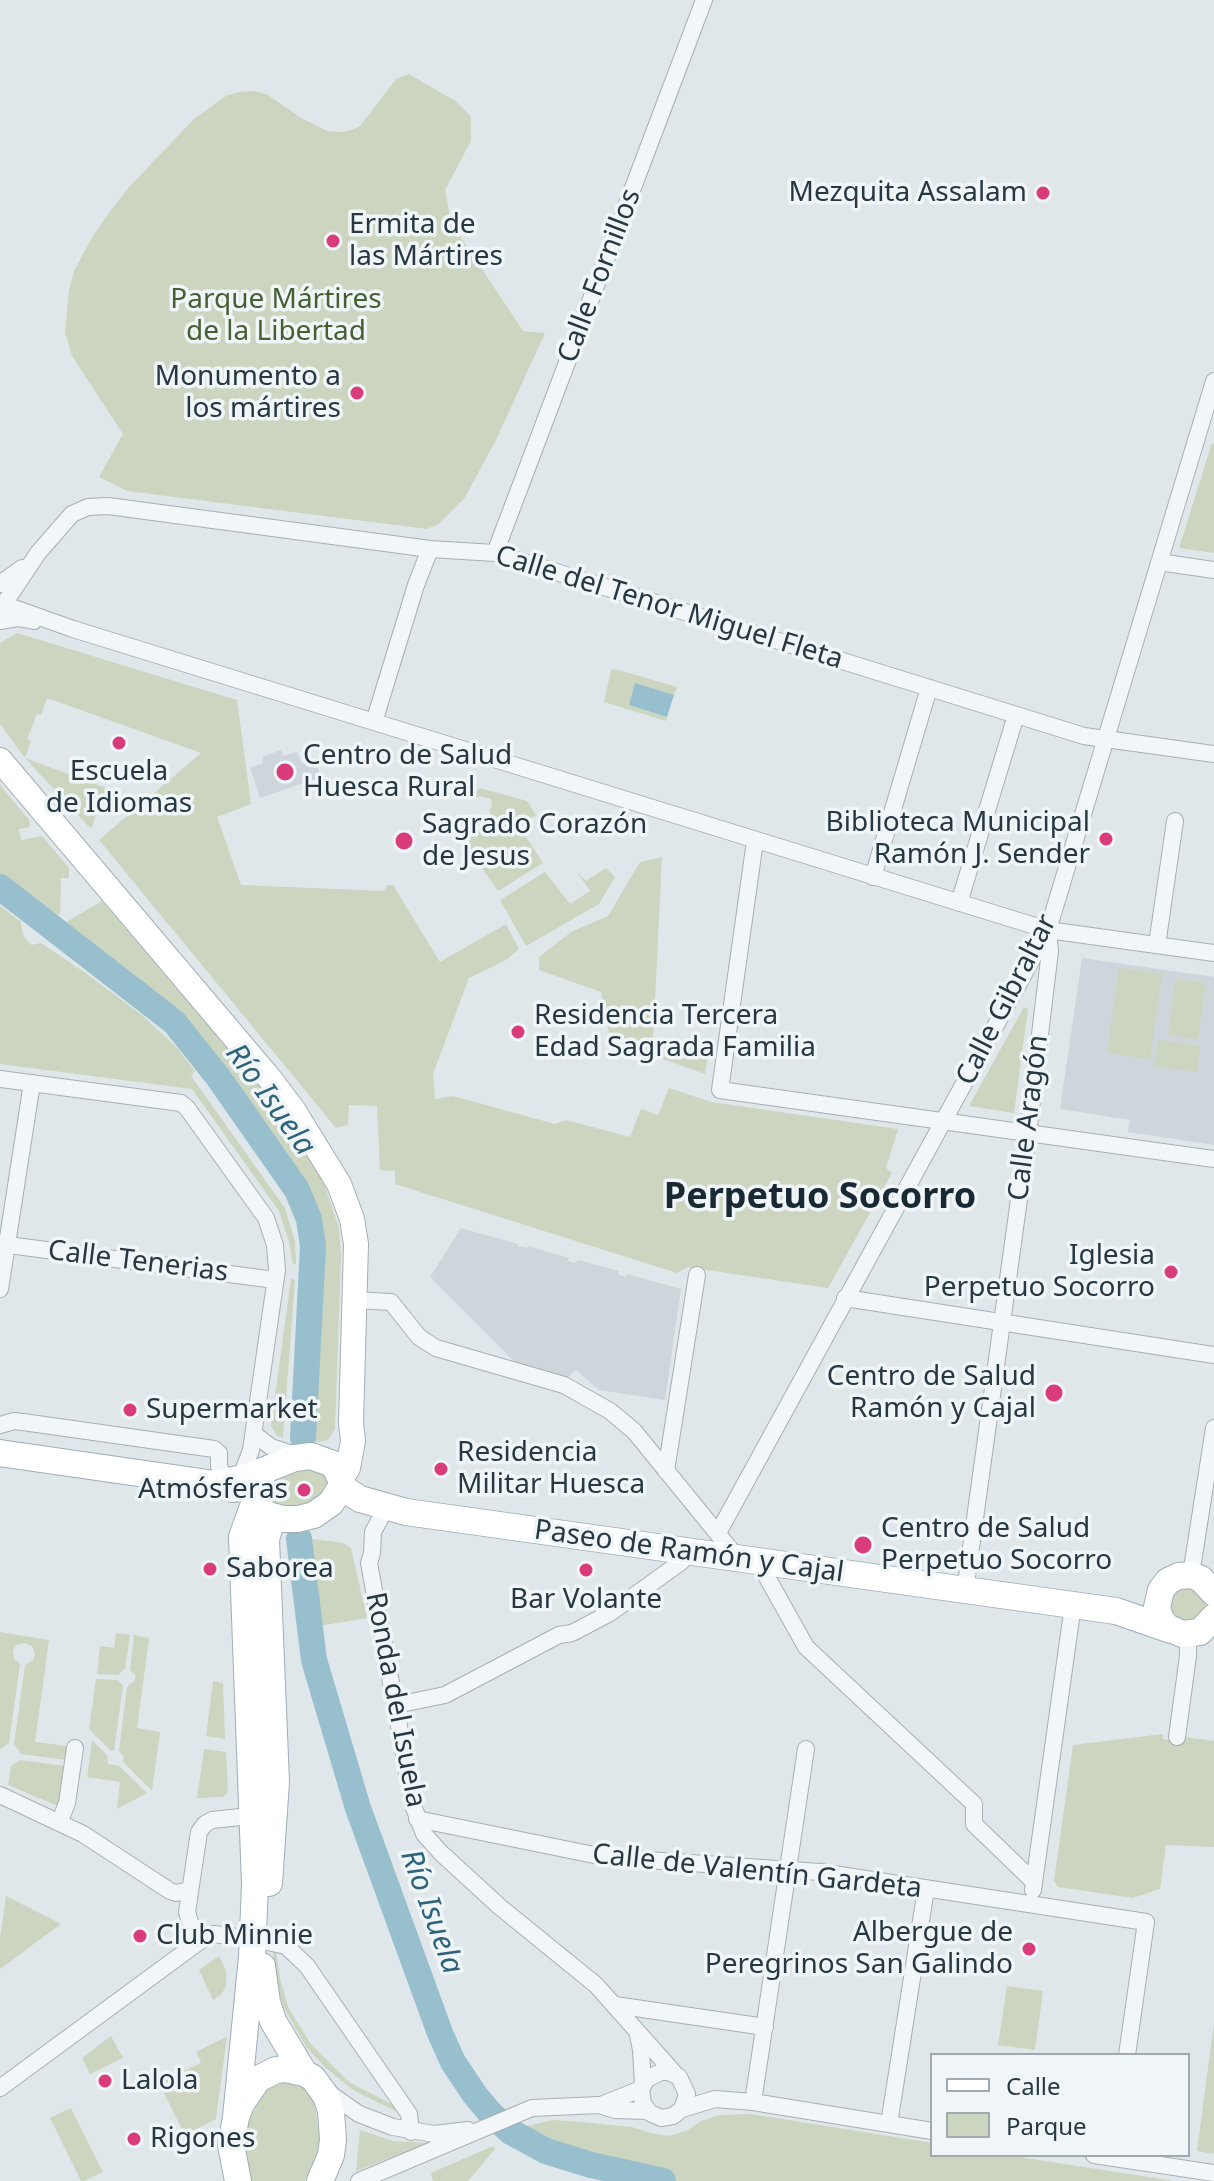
<!DOCTYPE html>
<meta charset="utf-8">
<style>
body{margin:0}
#map{position:relative;width:1214px;height:2181px;overflow:hidden;background:#e0e7ea;font-family:"Noto Sans",sans-serif}
canvas{display:block}
.legend{position:absolute;left:930px;top:2053px;width:260px;height:104px;box-sizing:border-box;background:#f0f5f7;border:2px solid #a0a9af;margin:0;padding:10px 14px;list-style:none;font-size:24px;color:#273843}
.legend li{display:flex;align-items:center;gap:16px;height:40px}
.legend b{width:40px;border:2px solid #a0a9af}
</style>
<div id="map">
<canvas width="1214" height="2181"></canvas>
<ul class="legend">
<li><b style="height:10px;background:#fff"></b>Calle</li>
<li><b style="height:22px;background:#cbd5c0"></b>Parque</li>
</ul>
</div>
<script>
const g = document.querySelector('canvas').getContext('2d');
g.lineJoin = 'round';
function fill(path, color) { g.fillStyle = color; g.fill(path, 'evenodd'); }
const toPath = rows => new Path2D(rows.map(r => 'M' + r).join(''));
function strokePath(path, color, width, dash) { g.strokeStyle = color; g.lineWidth = width; g.lineCap = dash ? 'butt' : 'round'; g.setLineDash(dash || []); g.stroke(path); }
function write(font, color, halo, rows, align = 'center') {
  g.font = font + ' "Noto Sans",sans-serif'; g.lineWidth = 7; g.setLineDash([]); g.textBaseline = 'middle'; g.strokeStyle = halo; g.fillStyle = color; for (const [text, x, y, turn = 0] of rows) {
    g.save(); g.translate(x, y); g.rotate((+turn || 0) * Math.PI / 180); g.textAlign = isNaN(turn) ? turn : align; if (halo) g.strokeText(text, 0, 0); g.fillText(text, 0, 0); g.restore();
  }
}
const built = toPath([
 [281,750,283,756,297,752,301,763,315,759,321,777,260,798,250,768,263,763,262,757],
 [1082,958,1214,977,1214,1145,1128,1132,1130,1120,1060,1109],
 [461,1228,518,1244,518,1246,527,1248,528,1246,569,1258,568,1261,576,1263,578,1260,619,1271,618,1274,626,1277,627,1274,681,1289,665,1400,599,1390,576,1370,565,1380,522,1369,430,1277]
]);
const green = toPath([
 [409,74,457,102,471,117,471,141,445,190,450,217,458,233,523,331,545,333,496,440,464,499,438,524,427,529,127,491,99,477,123,434,72,356,65,332,69,290,74,271,91,239,111,210,130,186,194,119,226,96,238,92,255,91,268,95,301,118,327,131,342,132,352,130,361,125,396,79],
 [1212,443,1214,444,1214,553,1179,548],
 [17,633,237,700,251,804,217,817,241,885,384,891,387,885,393,885,440,962,506,924,519,949,506,960,469,978,433,1074,435,1099,453,1096,555,1124,566,1120,630,1137,641,1109,658,1115,669,1088,711,1102,898,1129,886,1168,892,1173,828,1288,687,1267,677,1273,395,1184,395,1171,380,1170,377,1106,349,1105,348,1125,336,1128,99,840,201,753,47,698,41,715,37,714,27,739,31,741,25,758,106,788,91,829,25,758,0,724,0,643],
 [615,669,677,687,674,695,635,684,629,705,667,717,666,721,604,702,611,670],
 [0,785,29,820,30,827,19,829,21,840,42,836,69,868,69,878,61,878,60,914,51,915,0,875],
 [480,788,527,801,536,815,519,826,543,863,498,891,457,832,469,824,474,831,489,822,488,819,492,816,489,811,492,806,491,799,480,796,474,799,470,793],
 [662,857,653,1040,668,1045,670,1039,709,1051,705,1074,618,1043,609,1032,601,992,539,970,539,957,571,932,608,916,640,862],
 [606,868,615,877,599,904,526,946,500,900,545,872,570,904,590,891,577,872,586,881],
 [102,901,260,1087,306,1151,325,1186,339,1228,341,1255,335,1429,328,1440,317,1442,314,1438,323,1245,318,1216,306,1185,228,1074,180,1015,63,924],
 [0,906,21,922,23,935,31,945,41,943,84,972,142,1015,177,1048,195,1071,191,1076,285,1208,295,1241,296,1264,293,1265,289,1242,279,1211,192,1089,0,1064],
 [1119,968,1162,974,1150,1059,1107,1053],
 [1175,979,1206,983,1198,1039,1168,1035],
 [1024,1007,1028,1009,1014,1113,969,1106],
 [1158,1040,1200,1046,1197,1072,1154,1066],
 [291,1279,295,1280,283,1437,277,1436,271,1426],
 [306,1469,322,1472,328,1481,326,1491,309,1503,296,1507,277,1506,270,1501,268,1489,275,1481,293,1471],
 [306,1538,343,1543,351,1548,367,1618,318,1626],
 '1169 1604a18 18 0 1 1 36 0a18 18 0 1 1-36 0Z',
 [0,1632,49,1640,35,1742,67,1746,66,1760,21,1754,14,1744,25,1665,33,1660,35,1654,32,1646,25,1643,16,1645,13,1651,14,1659,20,1664,9,1743,0,1750],
 [116,1633,130,1635,125,1669,118,1675,97,1674,100,1646,114,1648],
 [134,1635,149,1638,137,1728,160,1732,152,1791,123,1762,124,1757,119,1751,127,1687,135,1680,135,1675,130,1670],
 [96,1679,118,1680,123,1686,114,1750,111,1751,89,1729],
 [213,1681,223,1683,225,1739,206,1736],
 [1163,1734,1163,1739,1183,1742,1185,1737,1214,1741,1214,1847,1166,1845,1160,1889,1133,1898,1058,1887,1054,1881,1073,1745],
 [92,1740,107,1755,108,1764,119,1766,147,1793,117,1809,120,1782,87,1777],
 [204,1749,226,1752,228,1792,223,1797,197,1798],
 [20,1760,65,1766,60,1807,8,1785,11,1766],
 [6,1896,61,1924,0,1969,0,1939],
 [272,1947,276,1951,280,1978,288,2007,310,2043,349,2082,399,2108,403,2115,353,2090,326,2068,307,2048,284,2008,278,1989],
 [219,1956,226,1971,226,1986,221,1995,213,2000,199,1970],
 [1007,1986,1043,1991,1035,2050,998,2045],
 [1214,2023,1214,2154,1197,2151],
 [111,2036,123,2058,90,2074,82,2058],
 [227,2036,216,2119,185,2135,159,2083,201,2063,196,2052],
 [286,2082,305,2088,314,2101,320,2139,314,2165,305,2181,252,2181,245,2158,248,2121,267,2089],
 [71,2108,103,2172,84,2181,81,2181,50,2118],
 [751,2114,932,2143,932,2155,1007,2155,1174,2181,674,2181,676,2178,655,2170,590,2157,553,2146,520,2128,552,2120,570,2121,632,2127,650,2133,670,2136,686,2131,701,2121,720,2115],
 [360,2130,393,2141,428,2143,356,2171],
 [493,2146,495,2149,468,2181,433,2181,431,2173]
]);
const water = toPath([
 [635,683,674,695,667,717,629,705]
]);
const river = toPath([
 [0,887,174,1022,218,1077,297,1190,309,1219,313,1246,303,1438],
 [299,1539,314,1660,358,1808,440,2033,453,2062,475,2095,491,2114,511,2132,546,2151,591,2165,663,2181]
]);
const street = toPath([
 [495,553,704,0],
 [1159,562,1214,570],
 [0,584,22,568],
 [0,603,73,629,1048,930,1214,953],
 [0,610,38,553,72,514,88,507,108,506,430,549,495,553,1084,736,1214,754],
 [0,621,18,618,34,621],
 [374,722,416,585,430,549],
 [755,841,720,1090,1214,1159],
 [873,877,929,688],
 [959,903,1016,715],
 [1157,945,1175,821],
 [0,1079,181,1103,187,1108,266,1218,275,1245,277,1270,251,1450,240,1479],
 [0,1244,275,1280],
 [0,1289,32,1083],
 [845,1298,1214,1355],
 [354,1300,391,1302,419,1337,436,1348,564,1385,610,1411,634,1431,739,1560],
 [0,1425,14,1421,23,1422,214,1449,219,1453,219,1466,225,1483],
 [254,1434,271,1447,299,1456],
 [666,1471,697,1275],
 [382,1515,373,1532,372,1553,369,1563,414,1808,424,1834,441,1853,500,1907,596,1985,676,2075],
 [718,1533,1048,930,1214,381],
 [759,1563,806,1647,974,1804,974,1824,1034,1882],
 [1191,1575,1214,1428],
 [965,1591,1028,1134,1050,951,1048,930],
 [396,1705,445,1695,559,1635,572,1633,610,1613,681,1562,689,1552],
 [1177,1737,1188,1656,1188,1634],
 [0,1795,83,1834,170,1891,176,1893,190,1890],
 [417,1819,604,1857,820,1872,1146,1922,1127,2055],
 [60,1821,67,1803,75,1748],
 [1033,1890,1073,1605],
 [200,1941,193,1932,187,1912,199,1832,205,1824,212,1820,259,1815],
 [263,1941,286,1946,307,1966,409,2114,411,2132],
 [615,2005,765,2027],
 [638,2035,641,2050,643,2085],
 [0,2088,200,1941,214,1934,253,1939],
 [326,2091,359,2114,393,2127,434,2134,468,2130],
 [753,2102,806,1749],
 [601,2105,641,2089],
 [682,2109,687,2094,679,2077,669,2072,661,2072,647,2079,641,2089,643,2104,650,2113,661,2118,673,2116,682,2109,715,2099,753,2102,932,2131],
 [889,2124,926,1889],
 [1094,2155,1214,2173],
 [359,2181,532,2108,599,2105,615,2110,647,2111]
]);
const secondary = toPath([
 [0,760,270,1079,294,1111,339,1184,352,1219,356,1244,351,1423,353,1441,348,1468,341,1479]
]);
const primary = toPath([
 [0,1453,215,1484,233,1489],
 [215,1484,247,1477,295,1458,311,1456,333,1464,341,1479,341,1487,331,1503,314,1515,298,1519,282,1519,265,1514,259,1506,256,1494,264,1471],
 [341,1487,360,1499,406,1512,1116,1611,1171,1630],
 [1214,1593,1201,1579,1191,1575,1179,1576,1168,1581,1161,1590,1157,1607,1160,1618,1167,1627,1182,1634,1200,1632,1214,1617],
 [269,1883,276,1782,266,1539,273,1517],
 [262,1966,267,2002,273,2021,304,2073],
 [236,2117,252,1957,255,1884,242,1537,256,1498],
 [238,2181,231,2145,236,2117,241,2104,258,2079,276,2070,286,2069,304,2073,313,2078,326,2096,331,2111,333,2140,331,2155,320,2181]
]);
const markers = [
 [1043,193,8,"#da3b7a"],
 [333,241,8,"#da3b7a"],
 [357,393,8,"#da3b7a"],
 [119,743,8,"#da3b7a"],
 [285,772,10,"#da3b7a"],
 [1106,839,8,"#da3b7a"],
 [404,841,10,"#da3b7a"],
 [518,1032,8,"#da3b7a"],
 [1171,1272,8,"#da3b7a"],
 [1054,1393,10,"#da3b7a"],
 [130,1410,8,"#da3b7a"],
 [441,1469,8,"#da3b7a"],
 [304,1490,8,"#da3b7a"],
 [863,1545,10,"#da3b7a"],
 [210,1569,8,"#da3b7a"],
 [586,1570,8,"#da3b7a"],
 [140,1936,8,"#da3b7a"],
 [1029,1949,8,"#da3b7a"],
 [105,2081,8,"#da3b7a"],
 [134,2139,8,"#da3b7a"]
];
const poiNames = [
 ["Mezquita Assalam",1027,193,"right"],
 ["Ermita de",349,225],
 ["las Mártires",349,257],
 ["Monumento a",341,377,"right"],
 ["los mártires",341,409,"right"],
 ["Centro de Salud",303,756],
 ["Huesca Rural",303,788],
 ["Escuela",119,772,"center"],
 ["de Idiomas",119,804,"center"],
 ["Biblioteca Municipal",1090,823,"right"],
 ["Ramón J. Sender",1090,855,"right"],
 ["Sagrado Corazón",422,825],
 ["de Jesus",422,857],
 ["Residencia Tercera",534,1016],
 ["Edad Sagrada Familia",534,1048],
 ["Iglesia",1155,1256,"right"],
 ["Perpetuo Socorro",1155,1288,"right"],
 ["Centro de Salud",1036,1377,"right"],
 ["Ramón y Cajal",1036,1409,"right"],
 ["Supermarket",146,1410],
 ["Residencia",457,1453],
 ["Militar Huesca",457,1485],
 ["Atmósferas",288,1490,"right"],
 ["Centro de Salud",881,1529],
 ["Perpetuo Socorro",881,1561],
 ["Saborea",226,1569],
 ["Bar Volante",586,1600,"center"],
 ["Albergue de",1013,1933,"right"],
 ["Peregrinos San Galindo",1013,1965,"right"],
 ["Club Minnie",156,1936],
 ["Lalola",121,2081],
 ["Rigones",150,2139]
];
const streetNames = [
 ["Calle Fornillos",600,276,-69],
 ["Calle del Tenor Miguel Fleta",669,608,17],
 ["Calle Gibraltar",1007,1000,-63],
 ["Calle Aragón",1029,1118,-83],
 ["Calle Tenerias",138,1262,7],
 ["Paseo de Ramón y Cajal",689,1552,8],
 ["Ronda del Isuela",395,1700,79],
 ["Calle de Valentín Gardeta",757,1872,6]
];
const parkNames = [
 ["Parque Mártires",276,300],
 ["de la Libertad",276,332]
];
const waterNames = [
 ["Río Isuela",270,1100,54],
 ["Río Isuela",431,1912,70]
];
const districtNames = [
 ["Perpetuo Socorro",820,1198]
];
fill(built, '#ced6dc');
fill(green, '#cbd5c0');
fill(water, '#98bfcd');
strokePath(river, '#98bfcd', 26);
strokePath(street, '#a5afb5', 18);
strokePath(secondary, '#a5afb5', 26);
strokePath(primary, '#9eaeb7', 28);
strokePath(street, '#f3f6f8', 16);
strokePath(secondary, '#fff', 24);
strokePath(primary, '#fff', 26);
for (const [x, y, r, color] of markers) { const dot = new Path2D(); dot.arc(x, y, r, 0, 2 * Math.PI); g.fillStyle = color; g.fill(dot); strokePath(dot, '#f0f5f7', 3); }
write('28px', '#273843', '#f0f5f7', poiNames, 'left');
write('28px', '#273843', '#f0f5f7', streetNames);
write('28px', '#476033', '#f0f5f7', parkNames);
write('italic 30px', '#2e637b', '#f0f5f7', waterNames);
write('bold 36px', '#192934', '#f0f5f7', districtNames);
</script>
